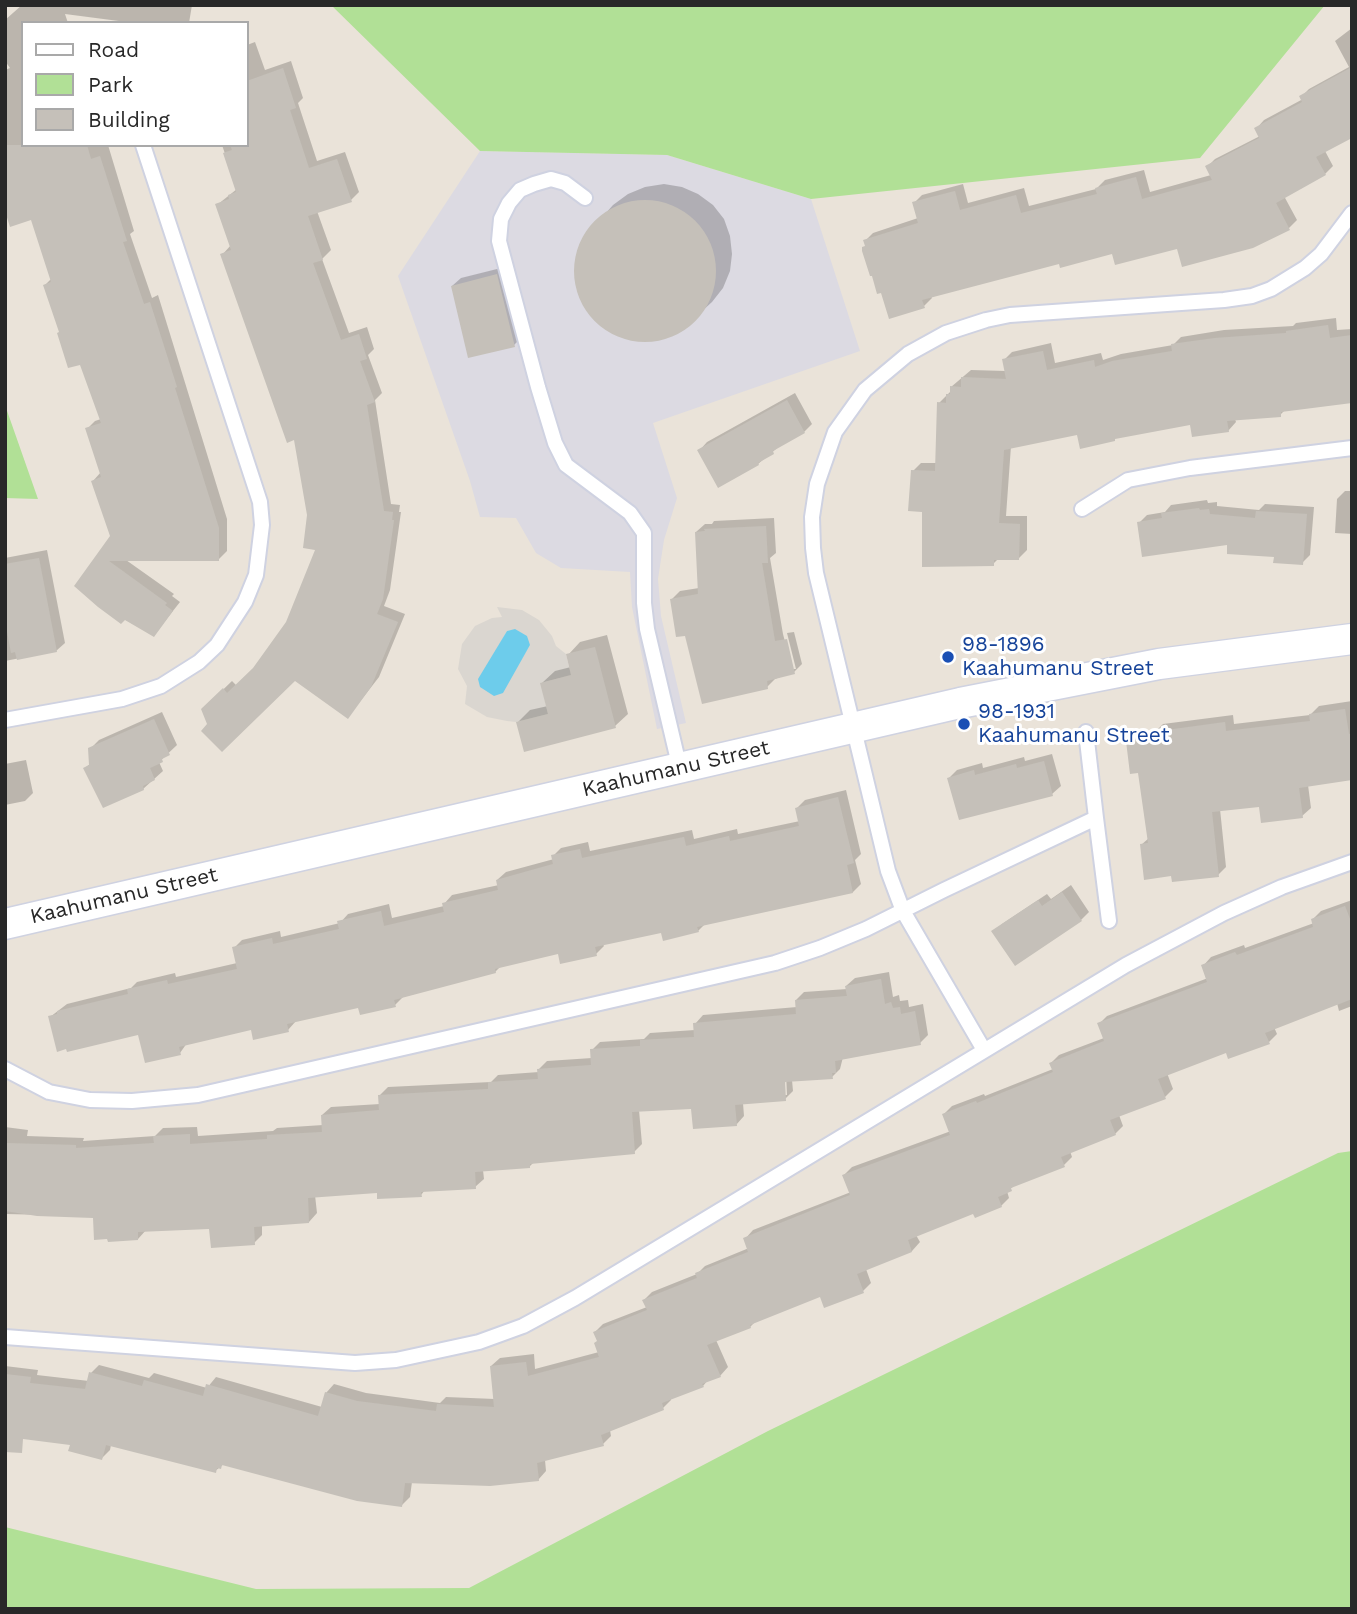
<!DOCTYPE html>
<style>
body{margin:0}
#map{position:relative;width:1357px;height:1614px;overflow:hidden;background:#eae3d9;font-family:"Work Sans",sans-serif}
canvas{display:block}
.frame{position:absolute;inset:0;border:7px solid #282828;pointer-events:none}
.legend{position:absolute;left:21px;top:21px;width:228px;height:126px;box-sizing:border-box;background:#fff;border:2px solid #a9a9a9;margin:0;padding:9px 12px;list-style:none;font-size:21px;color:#282828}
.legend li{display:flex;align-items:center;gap:14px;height:35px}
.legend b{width:35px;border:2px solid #a9a9a9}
</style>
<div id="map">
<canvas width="1357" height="1614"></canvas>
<div class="frame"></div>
<ul class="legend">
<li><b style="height:9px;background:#fff"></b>Road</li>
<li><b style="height:19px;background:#b1e096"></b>Park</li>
<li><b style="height:19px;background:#c5c0b9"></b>Building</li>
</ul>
</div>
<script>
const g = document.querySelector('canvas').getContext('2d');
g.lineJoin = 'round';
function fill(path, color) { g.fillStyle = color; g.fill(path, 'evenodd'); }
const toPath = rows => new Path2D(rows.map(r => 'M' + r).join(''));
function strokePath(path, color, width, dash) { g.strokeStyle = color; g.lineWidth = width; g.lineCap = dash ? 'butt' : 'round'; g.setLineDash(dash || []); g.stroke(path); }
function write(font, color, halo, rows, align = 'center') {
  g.font = font + ' "Work Sans",sans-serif'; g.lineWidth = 6; g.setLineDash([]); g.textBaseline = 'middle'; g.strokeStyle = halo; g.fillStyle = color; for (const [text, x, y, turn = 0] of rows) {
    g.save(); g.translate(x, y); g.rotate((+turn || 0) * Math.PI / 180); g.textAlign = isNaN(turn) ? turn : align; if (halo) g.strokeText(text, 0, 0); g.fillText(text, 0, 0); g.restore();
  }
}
const industrial = toPath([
 [480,151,667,155,811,199,860,351,653,423,677,498,664,540,658,579,661,616,686,723,657,729,632,607,630,572,561,568,536,553,516,518,480,517,470,481,398,276]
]);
const green = toPath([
 [331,5,1325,5,1200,158,811,199,667,155,480,151],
 [5,405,38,499,5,498],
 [1352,1151,1352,1609,5,1609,5,1527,256,1589,469,1588,768,1431,1338,1153]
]);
const plaza = toPath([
 [497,607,522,610,539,620,552,636,556,646,566,654,571,675,541,683,548,714,516,722,507,721,487,717,465,704,467,686,458,669,462,644,475,626,492,618,502,617],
 [512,630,527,640,530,645,500,693,497,694,481,684,480,681,507,631]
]);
const water = toPath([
 [515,629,527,636,530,645,503,693,494,696,480,687,478,679,507,631]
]);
const shadow = toPath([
 [22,5,192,5,189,23,134,23,65,14,68,23,23,23,23,145,108,145,134,231,130,234,152,298,158,295,227,519,227,551,219,559,126,560,174,594,172,596,180,602,154,635,99,606,112,537,93,481,101,472,87,429,95,421,101,419,81,363,61,331,45,285,52,278,32,218,5,217,5,70,10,68,5,61,5,20],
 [1352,28,1352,136,1325,151,1333,166,1325,174,1284,196,1297,220,1289,228,1178,247,1114,252,1060,261,931,296,932,298,924,306,867,245,865,241,873,233,918,218,914,203,922,195,963,184,968,203,1024,188,1029,206,1096,189,1105,180,1144,170,1150,192,1211,175,1207,167,1215,159,1260,136,1256,129,1264,120,1303,99,1301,97,1309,89,1349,67,1335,41],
 [255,42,265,70,291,61,303,98,298,103,317,161,345,152,359,192,351,200,317,211,331,250,322,259,349,333,367,327,374,349,368,355,382,393,375,400,391,504,400,505,399,512,401,512,390,590,384,606,405,614,379,677,348,717,295,679,209,725,203,709,232,681,237,686,255,669,288,623,317,548,309,515,295,438,222,255,231,245,217,205,237,189,222,145,247,145,247,45],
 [664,184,682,187,698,194,713,205,724,219,730,236,732,254,730,271,723,288,712,302,680,331,664,338,646,340,628,338,612,331,597,321,586,306,579,291,576,273,578,255,585,237,613,205,628,194,645,187],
 [505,267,522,337,514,345,452,286,461,278],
 [1336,318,1337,330,1352,329,1352,401,1286,409,1280,415,1235,419,1236,422,1228,431,1192,423,1078,433,1011,446,1006,516,1027,516,1027,550,1018,559,999,558,993,564,924,510,913,471,921,463,937,463,939,403,951,391,951,387,971,370,1006,371,1004,360,1012,352,1051,343,1055,363,1101,353,1103,360,1121,354,1173,345,1181,337,1224,330,1293,326,1296,323],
 [795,393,812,424,804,432,782,444,758,464,699,451,707,442],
 [1345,491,1352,491,1352,534,1335,533,1337,499],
 [1207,500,1208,503,1217,502,1217,506,1259,510,1265,504,1314,507,1310,555,1302,563,1139,523,1147,515,1165,512,1171,505],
 [774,518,776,553,770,558,783,634,792,669,796,669,787,633,794,632,802,664,794,672,775,679,767,687,686,634,672,599,680,591,699,588,696,532,705,524,712,524,714,521],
 [47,550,65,643,56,651,5,661,5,558],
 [607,635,628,714,615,726,518,722,530,710,548,706,542,683,555,671,571,667,568,655,580,642],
 [1352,701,1352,778,1308,785,1311,808,1302,816,1260,805,1220,809,1226,867,1218,875,1173,874,1141,845,1149,838,1139,771,1127,742,1136,734,1155,732,1163,724,1233,715,1234,724,1310,715,1319,706],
 [162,712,177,745,159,762,163,771,143,789,85,768,91,763,90,749,99,740],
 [1052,754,1061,786,1052,794,949,778,957,770,982,763,983,768,1024,757,1025,761],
 [26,760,33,793,25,801,5,805,5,764],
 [846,790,861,854,855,860,861,884,853,892,705,924,698,931,663,931,603,944,604,946,596,954,559,952,501,966,495,972,403,997,395,1005,360,1006,296,1021,288,1030,252,1028,187,1043,180,1053,140,1033,50,1017,67,1004,131,988,137,982,175,973,176,977,237,963,234,948,242,940,280,931,281,937,340,923,348,914,389,904,392,918,444,906,444,904,452,895,499,885,497,880,506,872,554,859,553,856,561,848,588,842,590,851,692,830,694,839,737,829,738,834,800,821,797,808,805,800],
 [1071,885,1089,912,1081,920,994,932,1002,924,1047,894,1051,899],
 [1352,900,1352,1006,1339,1011,1337,1003,1274,1027,1277,1034,1269,1042,1227,1051,1167,1073,1173,1089,1165,1097,1119,1115,1123,1126,1115,1134,1070,1151,1072,1157,1064,1165,1017,1184,1007,1191,1009,1198,1001,1206,974,1212,916,1235,920,1242,912,1251,866,1269,871,1283,863,1291,821,1295,757,1320,750,1327,716,1340,728,1367,720,1376,708,1380,703,1386,671,1398,671,1400,663,1408,610,1430,611,1436,603,1444,545,1460,546,1471,538,1480,412,1482,410,1497,402,1505,224,1464,215,1471,111,1445,110,1450,102,1458,72,1444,5,1436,5,1366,38,1370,37,1375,89,1381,91,1373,99,1365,149,1378,154,1373,207,1388,216,1377,322,1407,326,1393,334,1384,366,1393,440,1403,446,1397,495,1399,491,1366,500,1358,534,1354,535,1369,599,1352,599,1340,595,1332,603,1324,647,1307,644,1300,652,1292,697,1274,705,1266,749,1248,745,1239,753,1230,851,1192,844,1175,852,1167,951,1131,944,1114,952,1106,984,1094,985,1096,1053,1069,1051,1063,1059,1055,1104,1038,1099,1024,1107,1016,1208,978,1203,966,1211,957,1244,945,1245,948,1314,923,1313,919,1321,911],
 [889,972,893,997,899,995,900,1001,908,1000,909,1007,923,1004,928,1035,920,1043,843,1057,840,1069,832,1077,792,1080,793,1091,785,1099,743,1103,744,1116,736,1125,693,1108,639,1110,642,1144,634,1152,535,1161,529,1167,483,1170,484,1179,475,1187,425,1190,421,1195,379,1191,315,1195,317,1213,309,1222,262,1225,262,1235,254,1243,211,1227,147,1229,138,1239,95,1216,5,1214,5,1127,28,1130,27,1136,84,1138,83,1141,155,1136,163,1128,197,1127,198,1136,273,1131,277,1128,323,1125,322,1115,331,1107,380,1104,380,1095,388,1087,491,1082,498,1075,539,1072,539,1069,547,1061,592,1058,592,1050,600,1042,644,1039,650,1033,695,1030,695,1024,703,1015,797,1007,796,1000,804,992,847,989,846,986,855,978],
 [786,1073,787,1095,784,1095]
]);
const building = toPath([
 [1352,67,1352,138,1316,157,1326,175,1276,203,1290,230,1253,248,1182,267,1177,249,1115,265,1112,254,1060,268,1059,264,922,300,925,308,889,319,881,293,877,294,872,276,870,276,862,251,862,247,865,246,863,240,918,223,912,202,955,191,960,210,1016,195,1021,213,1097,194,1095,188,1136,177,1142,199,1212,180,1205,166,1259,138,1254,128,1302,102,1299,96],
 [283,68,296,108,290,110,309,168,337,159,352,202,308,216,323,260,313,263,341,340,359,334,367,359,360,361,375,402,367,405,384,511,393,512,392,520,394,520,383,599,377,614,398,622,371,687,348,719,295,681,222,752,201,731,207,724,201,709,223,688,227,693,253,668,286,622,315,550,303,548,307,515,294,440,287,443,220,254,231,250,215,204,229,199,228,195,236,192,223,153,232,150,231,147,237,145,247,145,247,81],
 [5,145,87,145,91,159,100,156,127,241,123,242,144,304,150,302,177,387,175,388,219,528,219,561,109,561,167,603,165,605,173,611,154,637,125,620,121,624,98,607,74,586,110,536,91,481,101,477,85,428,101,423,80,365,68,368,57,333,59,332,43,285,51,282,31,220,10,227,5,211],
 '574 271a71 71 0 1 1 142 0a71 71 0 1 1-142 0Z',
 [497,274,515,347,468,358,451,286],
 [1328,325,1330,338,1352,335,1352,403,1281,412,1281,417,1227,421,1229,432,1192,437,1190,425,1115,439,1115,441,1080,449,1077,435,1004,450,999,523,1020,524,1019,560,994,560,994,566,922,567,922,512,908,511,911,470,935,471,937,402,946,403,946,394,950,394,950,386,961,387,961,377,1006,379,1002,359,1043,351,1047,370,1094,360,1095,367,1112,361,1172,351,1171,344,1215,338,1286,333,1286,331],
 [787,400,805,433,773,451,774,454,758,463,759,465,718,488,697,450],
 [1199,508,1200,510,1209,509,1210,514,1255,518,1256,511,1307,514,1303,565,1273,563,1274,557,1227,554,1227,545,1142,557,1137,522,1162,518,1161,513],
 [766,526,768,563,762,563,775,641,787,639,795,674,767,681,768,689,702,704,685,636,676,637,670,599,698,594,695,532,705,531,704,529],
 [39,558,57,652,17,660,15,652,11,653,5,620,5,564],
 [595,647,616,728,524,752,516,722,548,714,540,683,571,675,566,654],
 [1345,709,1349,734,1352,733,1352,780,1299,788,1303,818,1261,823,1259,807,1212,812,1219,877,1172,882,1171,876,1144,880,1140,844,1148,843,1138,773,1130,774,1126,741,1153,738,1152,732,1225,722,1226,731,1310,721,1309,714],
 [154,719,170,755,162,759,163,762,150,768,155,780,143,786,144,790,103,808,83,768,89,765,88,748],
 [1044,761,1053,796,959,820,947,778,974,770,975,775,1016,764,1017,768],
 [838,797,854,863,847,865,853,893,697,927,699,932,663,941,661,933,595,947,597,956,560,964,558,954,495,969,496,973,394,1000,396,1007,360,1015,358,1008,287,1024,289,1032,253,1040,251,1030,179,1047,181,1055,145,1063,138,1035,67,1052,66,1049,57,1052,48,1016,57,1014,57,1011,128,994,127,989,167,980,168,984,237,969,232,947,272,938,273,944,339,929,337,921,381,911,384,926,444,912,442,903,498,890,496,880,553,864,551,855,580,849,582,858,684,837,686,846,729,836,730,841,799,826,795,808],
 [1062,892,1082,921,1015,966,991,931,1038,900,1042,906],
 [1345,906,1352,924,1352,999,1265,1033,1270,1044,1228,1059,1226,1053,1158,1079,1166,1099,1110,1120,1116,1135,1061,1157,1065,1167,1011,1188,1012,1191,998,1197,1002,1207,975,1218,973,1214,908,1240,912,1252,857,1274,864,1293,824,1308,820,1297,750,1325,751,1328,707,1345,721,1377,702,1384,704,1387,662,1403,664,1410,601,1435,604,1446,537,1463,539,1481,490,1486,405,1483,402,1507,357,1501,222,1465,221,1469,217,1468,216,1473,106,1445,102,1460,68,1451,70,1445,23,1439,22,1453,5,1452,5,1374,31,1377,30,1383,85,1389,89,1372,142,1386,144,1380,203,1396,206,1384,318,1416,325,1392,357,1401,436,1411,437,1404,494,1407,490,1366,526,1362,528,1376,599,1357,594,1343,597,1341,593,1332,647,1310,642,1300,697,1278,695,1273,748,1252,743,1238,850,1195,842,1175,950,1135,942,1114,976,1101,977,1103,1053,1072,1049,1063,1104,1041,1097,1023,1207,982,1201,965,1235,952,1237,955,1313,927,1311,919],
 [881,979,885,1004,891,1002,893,1008,900,1007,901,1014,915,1011,921,1045,835,1061,836,1073,832,1073,833,1079,785,1082,786,1101,735,1105,737,1126,693,1129,691,1109,632,1112,635,1154,530,1164,530,1168,475,1172,476,1189,421,1192,422,1197,377,1199,377,1193,308,1198,309,1223,254,1227,255,1245,211,1248,209,1229,138,1232,138,1240,108,1242,107,1239,94,1240,93,1218,37,1216,5,1211,5,1143,76,1145,76,1148,154,1143,153,1136,190,1134,190,1144,267,1139,267,1135,322,1132,321,1115,379,1110,378,1095,488,1089,488,1082,538,1079,537,1069,591,1065,590,1049,640,1046,640,1040,694,1037,693,1023,796,1014,795,1000,847,996,845,986]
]);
const service = toPath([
 [585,198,565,183,551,179,534,184,520,190,509,203,501,219,499,241,538,387,555,443,566,465,630,513,644,533,644,603,647,629,680,769],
 [1082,509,1128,480,1190,468,1352,448],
 [5,720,122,699,161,686,199,662,217,645,245,602,256,575,262,525,260,502,143,145],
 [1096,818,1109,921],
 [984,1050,903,911,888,871,863,767,816,573,813,548,812,517,817,484,835,432,865,390,908,354,946,333,986,320,1010,315,1224,300,1252,296,1271,289,1305,268,1321,254,1352,213],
 [5,1069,49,1092,90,1100,132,1101,198,1095,775,963,820,948,866,929,944,890,1096,818,1086,732],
 [5,1337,355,1363,396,1360,479,1342,523,1326,575,1298,1126,965,1224,913,1282,887,1352,862]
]);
const minor = toPath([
 [5,924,960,703,1159,664,1352,639]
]);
const markers = [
 [948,657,7,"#1a4fb4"],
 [964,724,7,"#1a4fb4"]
];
const transitNames = [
 ["98-1896",962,645],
 ["Kaahumanu Street",962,669],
 ["98-1931",978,712],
 ["Kaahumanu Street",978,736]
];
const streetNames = [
 ["Kaahumanu Street",676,769,-13],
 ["Kaahumanu Street",124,896,-13]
];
fill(industrial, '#dcdae2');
fill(green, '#b1e096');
fill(plaza, '#dad6d0');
fill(water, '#6dcceb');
fill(shadow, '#0003');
fill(building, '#c5c0b9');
strokePath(service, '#cfd2e1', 18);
strokePath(minor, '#cfd2e1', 33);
strokePath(service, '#fff', 14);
strokePath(minor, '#fff', 30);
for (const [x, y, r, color] of markers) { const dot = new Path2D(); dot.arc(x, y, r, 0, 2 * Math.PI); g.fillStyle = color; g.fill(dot); strokePath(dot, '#fff', 2.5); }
write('21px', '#164399', '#fff', transitNames, 'left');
write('21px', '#282828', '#fff', streetNames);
</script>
